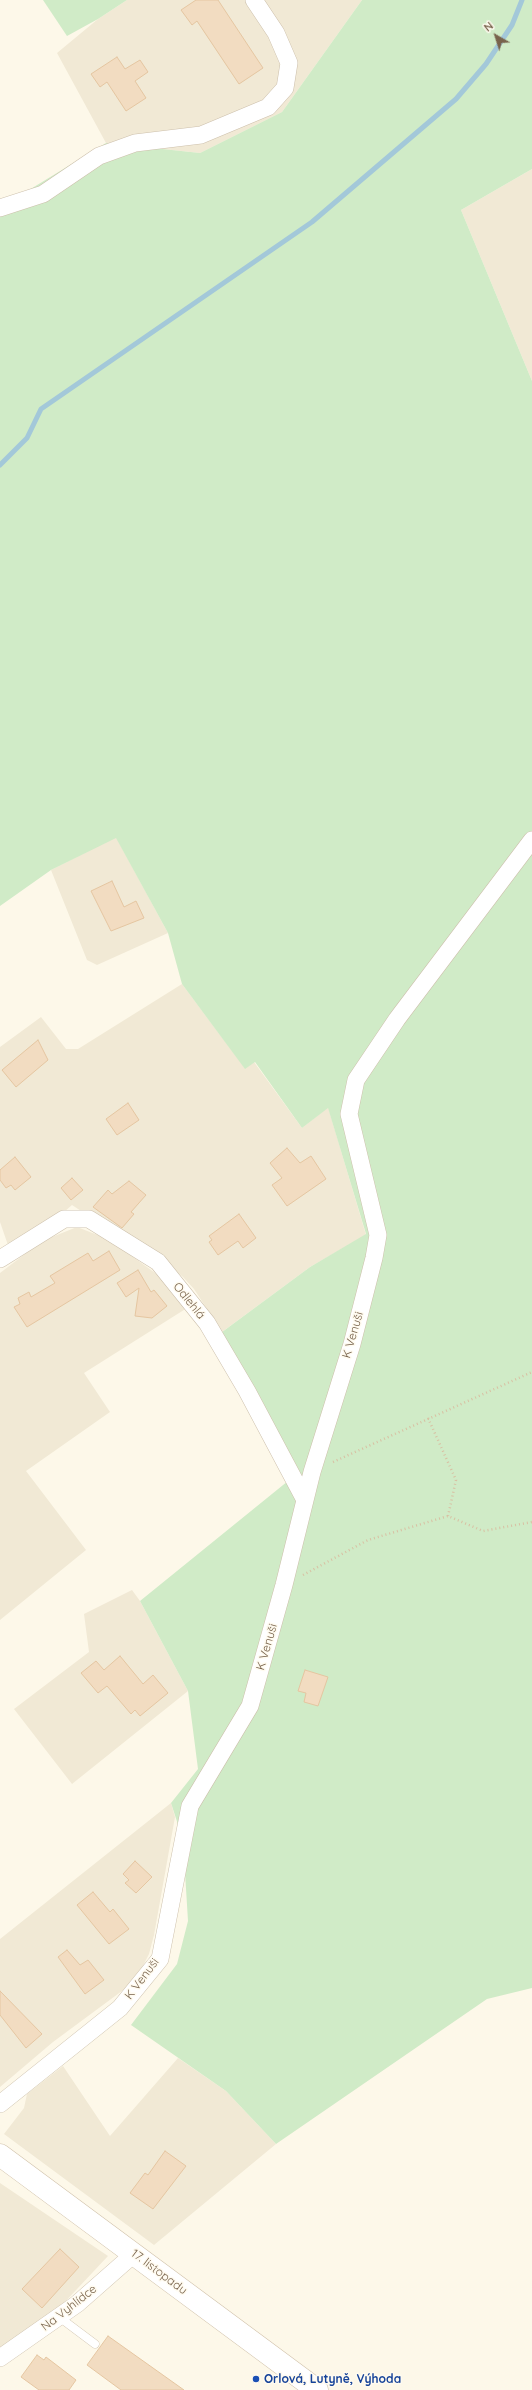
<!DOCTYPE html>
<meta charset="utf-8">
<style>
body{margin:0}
#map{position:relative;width:532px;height:2390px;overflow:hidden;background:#fdf8e9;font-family:Quicksand,sans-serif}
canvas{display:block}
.north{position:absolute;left:476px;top:16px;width:40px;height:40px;-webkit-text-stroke:3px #fffbf0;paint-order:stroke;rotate:321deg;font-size:11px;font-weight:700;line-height:16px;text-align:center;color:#78634c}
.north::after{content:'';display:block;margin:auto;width:14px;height:18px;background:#78634c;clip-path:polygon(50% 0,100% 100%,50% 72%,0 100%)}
</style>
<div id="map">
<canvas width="532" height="2390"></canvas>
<div class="north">N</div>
</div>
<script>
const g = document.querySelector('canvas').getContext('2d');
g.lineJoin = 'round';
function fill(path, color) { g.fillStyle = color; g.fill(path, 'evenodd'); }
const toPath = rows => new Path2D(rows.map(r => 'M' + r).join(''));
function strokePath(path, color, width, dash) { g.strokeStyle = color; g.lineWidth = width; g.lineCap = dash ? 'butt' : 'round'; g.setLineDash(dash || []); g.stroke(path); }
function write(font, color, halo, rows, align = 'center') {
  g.font = font + ' Quicksand,sans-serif'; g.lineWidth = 3; g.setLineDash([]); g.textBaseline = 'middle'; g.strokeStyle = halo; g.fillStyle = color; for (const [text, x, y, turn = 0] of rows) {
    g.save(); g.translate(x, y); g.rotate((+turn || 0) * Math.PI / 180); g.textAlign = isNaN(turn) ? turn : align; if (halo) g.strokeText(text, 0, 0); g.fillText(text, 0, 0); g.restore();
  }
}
const residential = toPath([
 [127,0,362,0,282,112,200,153,106,143,57,53,98,19],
 [532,169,532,381,461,210],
 [116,837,168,933,97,965,87,960,51,870],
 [182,984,245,1068,254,1062,302,1128,328,1107,366,1235,310,1267,222,1332,194,1289,183,1277,152,1251,136,1247,72,1205,48,1226,9,1248,0,1222,0,1047,41,1017,66,1049,78,1049],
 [77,1227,108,1239,158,1275,187,1308,84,1373,110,1412,26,1471,86,1550,0,1620,0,1273,42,1241],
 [132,1590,140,1601,188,1691,72,1784,14,1709,89,1652,84,1614],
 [171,1803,175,1817,154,1935,149,1954,141,1970,130,1985,53,2042,0,2087,0,1939],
 [178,2058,226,2091,276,2144,154,2245,4,2134,24,2108,27,2094,63,2066,110,2136],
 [0,2183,108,2256,62,2305,0,2352]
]);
const green = toPath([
 [43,0,127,0,98,19,67,36],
 [362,0,532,0,532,169,461,210,532,381,532,1988,487,1999,276,2144,226,2091,131,2025,177,1964,188,1921,183,1840,171,1803,198,1769,188,1691,140,1601,288,1481,214,1338,310,1267,366,1234,328,1108,302,1128,255,1062,245,1069,182,984,168,933,116,838,51,870,0,906,0,206,6,204,106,143,200,153,282,112]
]);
const stream = toPath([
 [0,465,27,438,41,409,312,222,456,99,486,64,512,25,522,0]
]);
const building = toPath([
 [196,0,218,0,263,68,239,84,197,21,192,25,181,10,196,0],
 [117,57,125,69,140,60,148,72,135,81,146,98,126,111,107,82,100,87,91,74,117,57],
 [112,881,124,907,136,901,144,918,111,931,91,891,112,881],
 [38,1040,48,1060,16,1087,2,1070,38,1040],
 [128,1103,139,1120,117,1135,106,1119,128,1103],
 [287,1148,300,1163,311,1156,326,1179,287,1206,272,1185,282,1178,270,1163,287,1148],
 [15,1157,31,1177,15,1190,11,1185,6,1188,0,1180,0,1170,15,1157],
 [72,1178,83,1190,71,1200,61,1188,72,1178],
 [129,1181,146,1195,131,1212,134,1214,122,1228,93,1207,108,1190,112,1194,129,1181],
 [239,1214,256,1238,243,1248,238,1241,218,1255,209,1242,212,1240,209,1236,239,1214],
 [109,1251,120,1270,27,1327,14,1307,20,1304,18,1298,29,1292,31,1297,55,1283,50,1276,88,1253,93,1261,109,1251],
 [138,1270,151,1292,154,1290,167,1306,152,1318,135,1316,139,1288,126,1297,117,1283,138,1270],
 [120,1656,143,1684,153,1675,168,1693,140,1716,135,1710,131,1714,107,1686,98,1693,81,1673,96,1661,104,1670,120,1656],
 [305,1670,328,1677,318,1706,304,1702,306,1693,298,1691,305,1670],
 [135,1861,152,1877,136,1893,125,1883,129,1880,123,1874,135,1861],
 [93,1892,110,1912,113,1909,129,1929,109,1944,77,1905,93,1892],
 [67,1950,80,1965,88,1960,104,1980,85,1994,58,1957,67,1950],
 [0,1991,42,2034,26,2048,0,2015,0,1991],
 [165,2151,186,2166,153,2209,130,2193,145,2173,148,2175,165,2151],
 [60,2249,79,2267,42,2308,22,2289,60,2249],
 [108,2336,184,2390,121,2390,87,2365,108,2336],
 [37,2355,44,2360,46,2357,76,2380,69,2390,39,2390,21,2377,37,2355]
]);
const path = toPath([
 [428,1418,456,1480,448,1516],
 [333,1462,532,1372],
 [303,1575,368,1540,448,1516,483,1531,532,1522]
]);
const service = toPath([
 [59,2317,95,2344]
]);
const minor = toPath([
 [0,208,43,194,99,156,135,143,201,135,268,107,285,88,289,63,276,33,254,0],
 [0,1259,64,1219,89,1219,158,1262,207,1323,247,1391,305,1500],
 [0,2104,120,2008,160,1959,190,1806,250,1706,284,1585,312,1472,352,1344,374,1258,378,1235,349,1114,356,1080,397,1019,532,840],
 [0,2358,77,2304,135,2253]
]);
const secondary = toPath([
 [0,2155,317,2390]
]);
const markers = [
 [256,2379,4,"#1a4fb4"]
];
const streetNames = [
 ["Odlehlá",189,1301,51],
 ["K Venuši",353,1335,-74],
 ["K Venuši",267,1647,-74],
 ["K Venuši",142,1979,-53],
 ["17. listopadu",159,2272,37],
 ["Na Vyhlídce",69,2308,-38]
];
const transitNames = [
 ["Orlová, Lutyně, Výhoda",264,2379]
];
fill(residential, '#f1e9d5');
fill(green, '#d0ebc7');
strokePath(stream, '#a3c8d9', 5);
fill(building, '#f2dcc1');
strokePath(building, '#e5c6a1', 1);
strokePath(service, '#cdc0ac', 9);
strokePath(minor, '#cdc0ac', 18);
strokePath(secondary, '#d0c1aa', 23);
strokePath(path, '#d8c0a3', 2.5, [1, 3]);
strokePath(service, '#fff', 8);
strokePath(minor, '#fff', 17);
strokePath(secondary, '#fff', 22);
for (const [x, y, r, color] of markers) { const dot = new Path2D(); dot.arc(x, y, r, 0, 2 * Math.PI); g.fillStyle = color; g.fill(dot); strokePath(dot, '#fffbf0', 1.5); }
write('12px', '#78634c', '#fffbf0', streetNames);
write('bold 12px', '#164399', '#fffbf0', transitNames, 'left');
</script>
